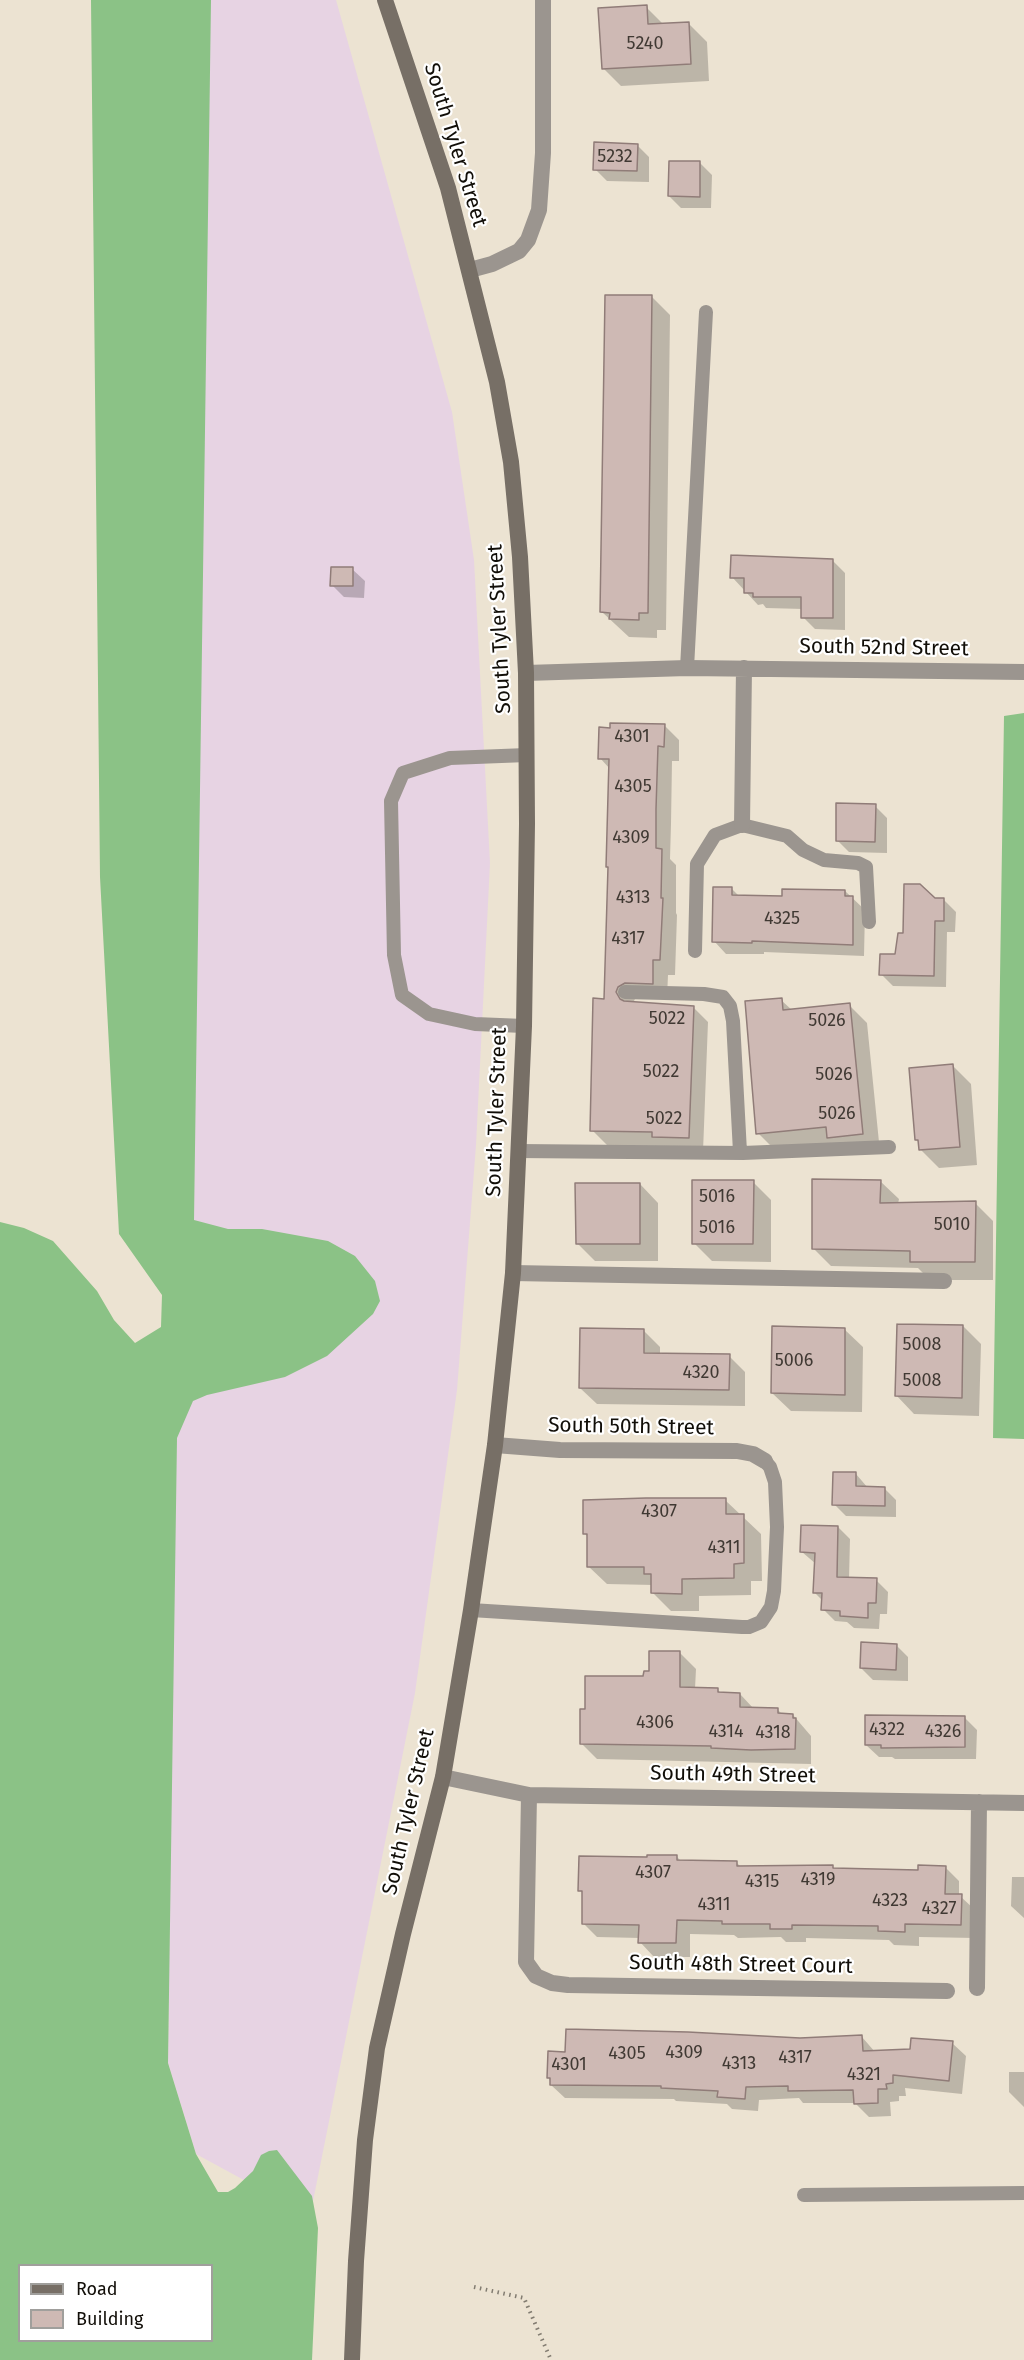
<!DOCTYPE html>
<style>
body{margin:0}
#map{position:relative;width:1024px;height:2360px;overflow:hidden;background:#ece3d2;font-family:"Fira Sans",sans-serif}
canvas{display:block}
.legend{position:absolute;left:18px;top:2264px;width:195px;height:78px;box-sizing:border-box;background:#fff;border:2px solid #a09f9c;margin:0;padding:8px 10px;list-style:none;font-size:18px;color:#110e08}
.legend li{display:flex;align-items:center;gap:12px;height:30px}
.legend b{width:30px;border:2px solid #a09f9c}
</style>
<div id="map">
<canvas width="1024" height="2360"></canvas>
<ul class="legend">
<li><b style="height:8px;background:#776f66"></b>Road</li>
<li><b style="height:16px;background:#ceb9b4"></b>Building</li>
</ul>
</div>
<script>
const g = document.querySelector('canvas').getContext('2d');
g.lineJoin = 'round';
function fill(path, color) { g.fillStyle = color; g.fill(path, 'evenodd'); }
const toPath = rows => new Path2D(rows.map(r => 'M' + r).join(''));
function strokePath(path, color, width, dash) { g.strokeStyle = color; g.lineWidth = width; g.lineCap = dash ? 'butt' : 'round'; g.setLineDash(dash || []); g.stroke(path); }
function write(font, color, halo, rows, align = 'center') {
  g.font = font + ' "Fira Sans",sans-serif'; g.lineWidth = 4.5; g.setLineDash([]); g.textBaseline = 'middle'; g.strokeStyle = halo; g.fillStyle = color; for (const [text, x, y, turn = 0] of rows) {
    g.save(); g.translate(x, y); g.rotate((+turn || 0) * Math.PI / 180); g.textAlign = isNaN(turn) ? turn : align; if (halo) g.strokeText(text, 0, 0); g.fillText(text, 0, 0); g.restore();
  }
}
const industrial = toPath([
 [188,0,336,0,452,412,474,560,490,863,476,1145,457,1390,415,1693,310,2216,196,2154,168,2063]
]);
const forest = toPath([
 [91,0,211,0,194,1220,228,1229,262,1229,328,1241,355,1256,375,1281,380,1301,373,1314,327,1356,285,1377,207,1395,193,1401,177,1438,168,2063,196,2154,218,2192,228,2192,235,2188,253,2171,261,2155,269,2151,277,2150,312,2196,318,2228,312,2360,0,2360,0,1222,24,1228,53,1241,97,1291,114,1320,135,1343,161,1327,162,1295,119,1234,100,877],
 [20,2266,212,2266,212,2340,20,2340],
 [1024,713,1024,1439,993,1438,1004,716]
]);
const shadow = toPath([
 [646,7,664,25,689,24,707,42,709,81,621,86,603,68],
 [637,145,649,157,649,182,607,181,595,169],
 [700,163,712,175,711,208,681,208,669,196],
 [652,297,670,315,666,630,657,630,657,638,629,637,602,612],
 [833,561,845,573,845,630,815,629,803,617,803,609,766,608,763,604,758,605,732,577],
 [352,569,365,581,364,598,344,597,332,585],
 [664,725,679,740,679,761,672,761,671,824,670,859,676,865,676,913,677,915,675,975,668,975,667,998,640,997,635,999,633,1003,693,1007,708,1022,703,1152,607,1145,592,1130,605,1000,609,869,607,867,610,769,600,758],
 [875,806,887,818,887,853,849,852,837,840],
 [731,888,740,897,783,897,845,891,865,910,864,956,764,952,764,954,726,954,714,941],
 [935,900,944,900,956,912,955,932,947,932,946,987,893,986,881,974,897,956,905,935],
 [781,1000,793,1011,849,1005,867,1023,880,1152,776,1151,758,1133],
 [953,1066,971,1084,977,1165,939,1168,921,1150,920,1143,916,1140],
 [880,1181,899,1199,898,1204,975,1203,993,1221,993,1280,930,1280,918,1268,831,1266,813,1248],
 [753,1182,771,1200,771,1262,712,1261,694,1243],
 [640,1184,658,1203,658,1261,595,1261,577,1243],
 [963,1326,981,1344,979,1416,914,1414,896,1395],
 [844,1329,863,1347,862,1412,791,1411,772,1393],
 [644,1331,660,1347,660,1355,729,1356,745,1372,745,1406,597,1404,580,1388],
 [856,1474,868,1488,884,1488,896,1500,896,1517,846,1516,834,1504],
 [725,1500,761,1534,762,1581,751,1581,751,1595,699,1596,699,1611,671,1611,653,1593,653,1585,607,1584,588,1566,589,1538,584,1533],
 [838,1527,850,1539,849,1579,876,1580,888,1592,887,1614,880,1614,879,1629,854,1628,847,1622,835,1621,823,1609,823,1601,814,1592,816,1564,802,1552],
 [896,1645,908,1657,908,1681,873,1680,861,1668],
 [680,1653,696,1669,695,1689,717,1689,722,1694,740,1694,754,1709,777,1709,783,1715,793,1715,811,1736,811,1764,597,1759,581,1743,586,1711,645,1678],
 [965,1718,977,1730,976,1759,895,1759,892,1757,879,1757,866,1745],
 [677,1857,681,1861,736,1862,742,1868,832,1866,835,1869,919,1871,945,1867,959,1881,959,1895,975,1910,975,1938,919,1937,919,1946,894,1945,889,1940,806,1938,806,1942,786,1942,781,1937,738,1938,734,1935,690,1934,690,1957,654,1957,640,1942,640,1938,597,1937,583,1923,584,1894,579,1890,649,1859],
 [1012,1877,1024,1877,1024,1918,1011,1906],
 [862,2037,875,2052,911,2051,952,2043,966,2056,962,2094,905,2088,906,2096,899,2096,899,2101,890,2102,891,2116,869,2117,855,2103,803,2103,799,2098,759,2100,758,2111,732,2109,727,2104,676,2101,674,2099,565,2098,551,2085,549,2078,800,2039],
 [1009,2072,1024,2072,1024,2107,1009,2092]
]);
const building = toPath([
 [647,5,648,24,689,22,691,64,602,69,598,8,647,5],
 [594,142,638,144,637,171,593,170,594,142],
 [669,161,700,161,700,197,668,196,669,161],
 [605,295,652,295,648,613,639,613,639,620,609,619,610,613,600,612,605,295],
 [731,555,833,559,833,618,801,618,801,597,753,597,753,593,744,593,744,578,730,578,731,555],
 [331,567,353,567,353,586,330,586,331,567],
 [610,723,665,724,664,747,658,746,656,809,656,848,662,849,661,898,663,898,660,960,653,960,653,984,625,983,618,987,616,992,620,999,624,1001,694,1006,689,1138,652,1137,652,1132,590,1131,593,998,604,999,608,867,606,867,609,759,598,759,599,727,610,728,610,723],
 [836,803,876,804,875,842,836,841,836,803],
 [904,884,920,884,935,898,944,898,944,921,935,921,934,976,879,975,880,954,895,954,898,933,903,933,904,884],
 [713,887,732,887,732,895,782,896,782,889,845,890,845,896,853,896,853,945,752,941,752,943,712,942,713,887],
 [782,998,783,1010,850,1003,863,1134,827,1138,826,1127,756,1134,745,1001,782,998],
 [953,1064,960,1147,919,1150,918,1140,915,1140,909,1068,953,1064],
 [812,1179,881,1180,880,1203,976,1201,975,1262,910,1262,910,1251,812,1249,812,1179],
 [692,1180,754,1180,753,1244,692,1244,692,1180],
 [575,1183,640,1183,640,1244,576,1244,575,1183],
 [897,1324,963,1325,962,1398,895,1396,897,1324],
 [772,1326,845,1328,845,1395,771,1393,772,1326],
 [580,1328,644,1329,644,1353,730,1354,729,1390,579,1388,580,1328],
 [833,1472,856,1472,856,1486,885,1487,885,1506,832,1505,833,1472],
 [646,1498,726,1498,726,1514,744,1514,744,1563,734,1564,734,1578,682,1579,682,1594,651,1593,651,1574,644,1574,644,1567,587,1567,587,1534,583,1534,583,1500,646,1498],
 [801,1525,838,1526,837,1577,877,1578,876,1603,868,1603,868,1618,840,1616,840,1611,821,1610,822,1593,813,1593,815,1553,800,1552,801,1525],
 [861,1642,897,1644,896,1670,860,1668,861,1642],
 [649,1651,680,1651,680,1687,718,1688,718,1692,740,1693,740,1707,778,1708,778,1713,793,1714,793,1718,796,1718,795,1749,751,1750,711,1748,711,1746,580,1744,580,1709,585,1709,585,1676,643,1676,644,1671,649,1671,649,1651],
 [865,1715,965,1716,965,1747,881,1748,881,1745,865,1745,865,1715],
 [647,1855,677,1855,677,1860,737,1861,737,1866,833,1865,833,1868,918,1870,918,1865,946,1866,945,1894,962,1894,961,1925,905,1924,905,1932,878,1931,878,1926,792,1925,792,1929,770,1929,770,1924,722,1924,722,1921,677,1920,676,1943,638,1943,639,1925,582,1924,582,1891,578,1891,579,1856,647,1857,647,1855],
 [566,2029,688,2032,800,2038,862,2035,863,2051,910,2049,911,2038,953,2041,949,2081,893,2075,893,2083,886,2084,887,2089,878,2089,878,2103,854,2104,853,2090,788,2091,788,2086,746,2087,745,2099,717,2097,718,2091,661,2088,661,2086,550,2085,550,2078,547,2078,548,2051,565,2052,566,2029]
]);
const path = toPath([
 [474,2287,524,2298,551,2360]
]);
const service = toPath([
 [687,668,706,312],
 [695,951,697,864,715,835,742,825,787,836,803,850,824,860,858,863,866,867,869,922],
 [625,992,704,994,723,997,730,1006,733,1021,740,1152],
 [524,1026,475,1024,429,1014,402,995,394,955,391,801,403,773,450,758,527,755],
 [518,1151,743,1153,889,1147],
 [471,1610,742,1627,749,1627,761,1622,771,1607,774,1591,777,1527,775,1482,770,1467,765,1461],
 [804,2195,1024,2193]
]);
const minor = toPath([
 [470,270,492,264,519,251,528,240,539,210,543,153,543,0],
 [526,673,687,668,1024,672],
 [742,825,744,668],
 [513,1273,944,1281],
 [495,1445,560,1450,737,1451,753,1454,765,1461],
 [443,1777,529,1795,1024,1803],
 [529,1795,526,1962,536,1976,552,1983,568,1985,947,1991],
 [977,1988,979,1802]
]);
const secondary = toPath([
 [352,2360,356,2261,365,2140,377,2048,403,1934,443,1777,471,1610,495,1445,513,1273,524,1026,527,824,526,673,520,557,511,462,497,382,448,188,385,0]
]);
const numberNames = [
 ["5240",645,44],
 ["5232",615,157],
 ["4301",632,737],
 ["4305",633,787],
 ["4309",631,838],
 ["4313",633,898],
 ["4325",782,919],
 ["4317",628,939],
 ["5022",667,1019],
 ["5026",827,1021],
 ["5022",661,1072],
 ["5026",834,1075],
 ["5026",837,1114],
 ["5022",664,1119],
 ["5016",717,1197],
 ["5010",952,1225],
 ["5016",717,1228],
 ["5008",922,1345],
 ["5006",794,1361],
 ["4320",701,1373],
 ["5008",922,1381],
 ["4307",659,1512],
 ["4311",724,1548],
 ["4306",655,1723],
 ["4322",887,1730],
 ["4314",726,1732],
 ["4326",943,1732],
 ["4318",773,1733],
 ["4307",653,1873],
 ["4319",818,1880],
 ["4315",762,1882],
 ["4323",890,1901],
 ["4311",714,1905],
 ["4327",939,1909],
 ["4309",684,2053],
 ["4305",627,2054],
 ["4317",795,2058],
 ["4313",739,2064],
 ["4301",569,2065],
 ["4321",864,2075]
];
const streetNames = [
 ["South Tyler Street",455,145,73],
 ["South Tyler Street",500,629,-93],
 ["South 52nd Street",884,648,1],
 ["South Tyler Street",497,1112,-88],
 ["South 50th Street",631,1427,1],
 ["South 49th Street",733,1775,1],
 ["South Tyler Street",409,1812,-77],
 ["South 48th Street Court",741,1965,1]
];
fill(industrial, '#e7d3e3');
fill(forest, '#8bc286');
fill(shadow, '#0003');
fill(building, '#ceb9b4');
strokePath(building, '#907c78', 1.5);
strokePath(path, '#827c71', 4, [1.5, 4.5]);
strokePath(service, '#9b958f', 14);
strokePath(minor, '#9b958f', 16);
strokePath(secondary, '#776f66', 16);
write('18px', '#403933', null, numberNames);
write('21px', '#110e08', '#fff', streetNames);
</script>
